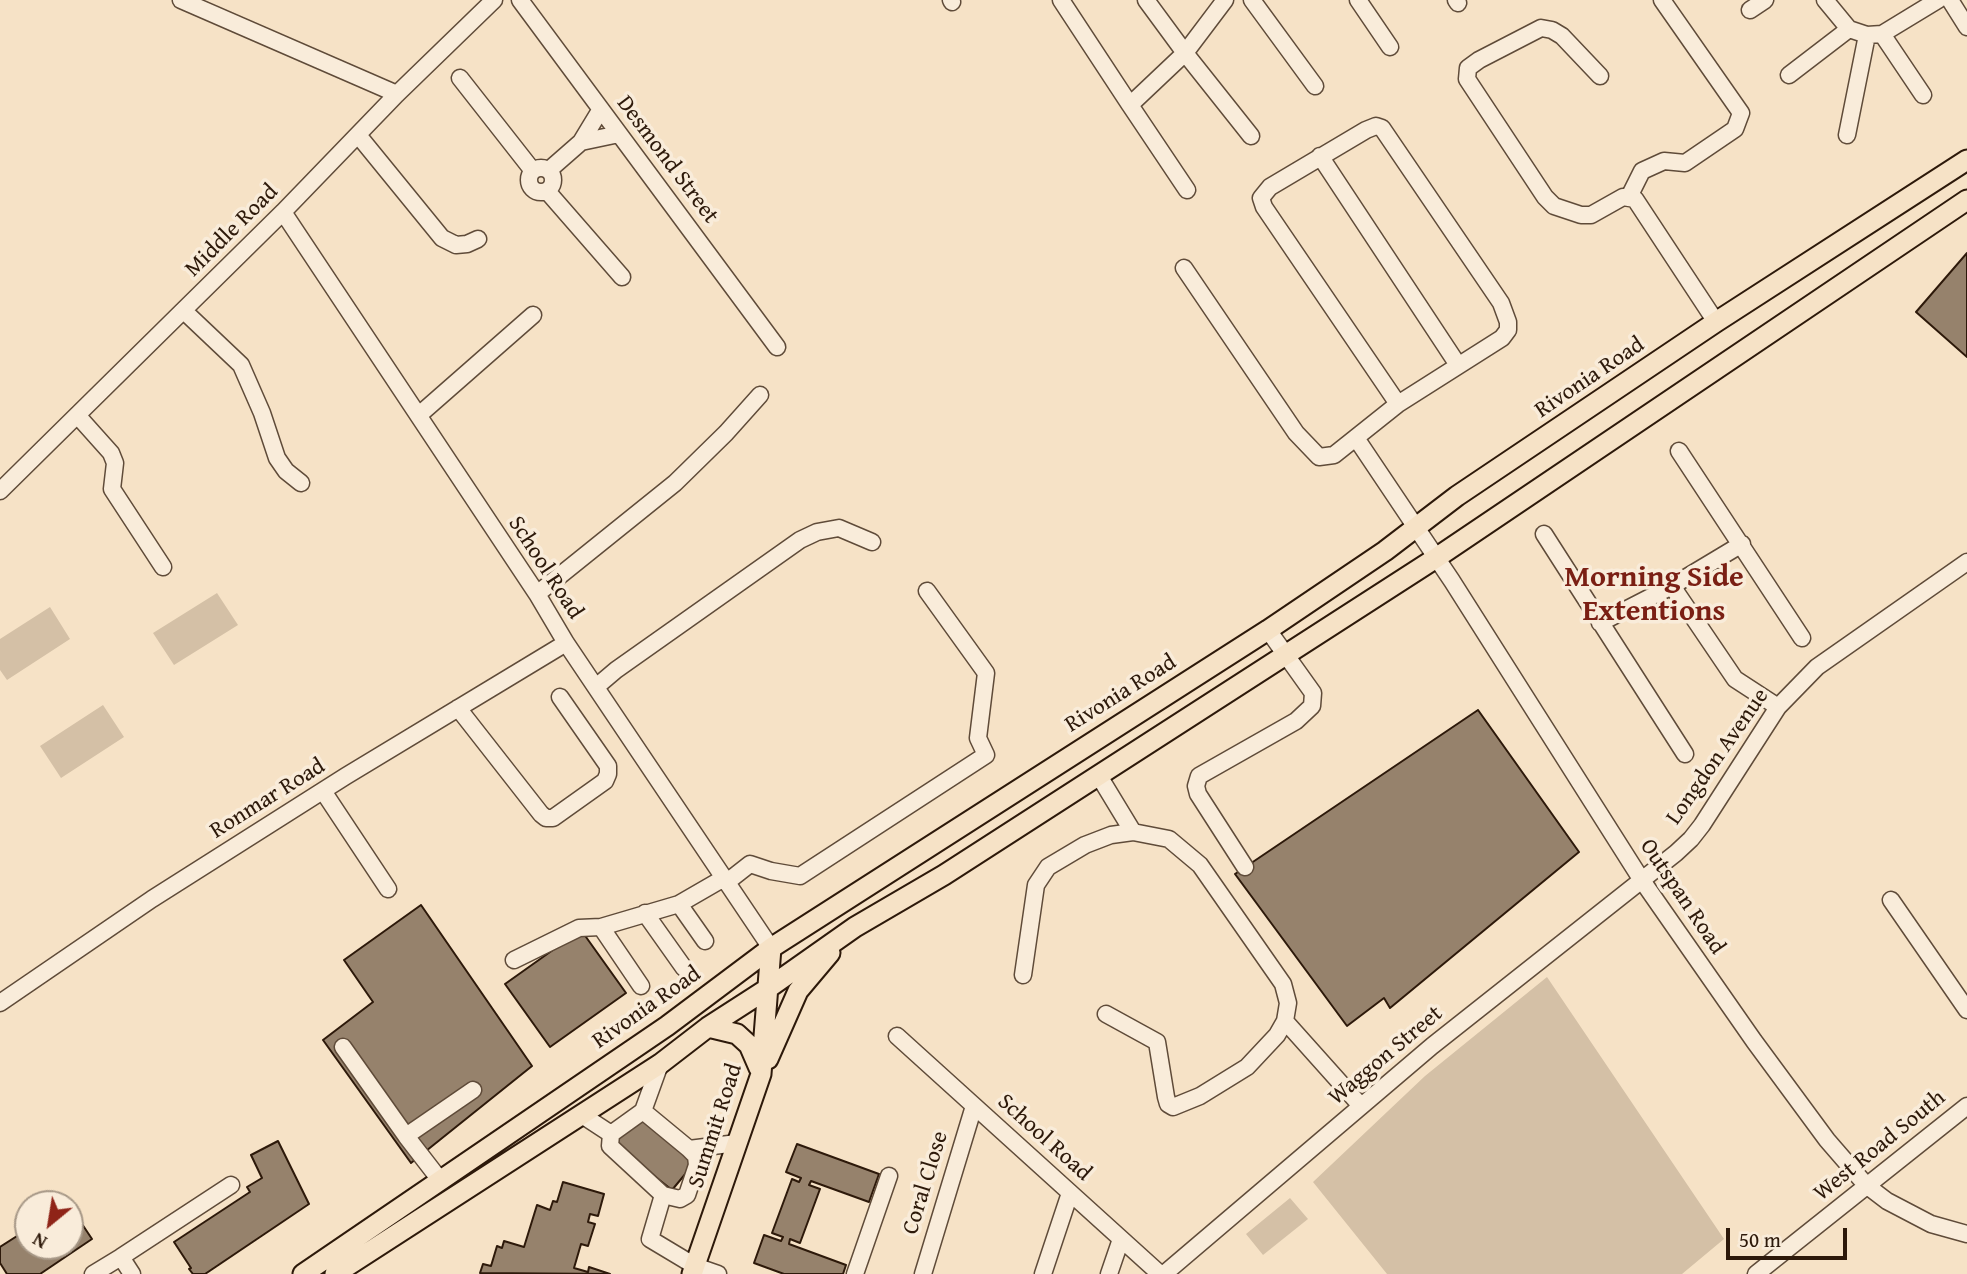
<!DOCTYPE html>
<style>
body{margin:0}
#map{position:relative;width:1967px;height:1274px;overflow:hidden;background:#f6e2c6;font-family:"Gentium Book Plus",serif}
canvas{display:block}
.north{position:absolute;left:14px;top:1190px;width:70px;height:70px;box-sizing:border-box;background:#f9ecda;border:2px solid #a79887;border-radius:50%;rotate:210deg;font-size:19px;font-weight:700;line-height:28px;text-align:center;color:#2d190a}
.north::after{content:'';display:block;margin:auto;width:24px;height:32px;background:#8f2418;clip-path:polygon(50% 0,100% 100%,50% 72%,0 100%)}
.scale{position:absolute;left:1726px;top:1228px;width:121px;height:32px;box-sizing:border-box;border:4px solid #2d190a;border-top:0;padding-left:9px;font-size:21px;line-height:24px;white-space:nowrap;color:#2d190a;-webkit-text-stroke:5px #f9ecda;paint-order:stroke}
</style>
<div id="map">
<canvas width="1967" height="1274"></canvas>
<div class="north">N</div>
<div class="scale">50 m</div>
</div>
<script>
const g = document.querySelector('canvas').getContext('2d');
g.lineJoin = 'round';
function fill(path, color) { g.fillStyle = color; g.fill(path, 'evenodd'); }
const toPath = rows => new Path2D(rows.map(r => 'M' + r).join(''));
function strokePath(path, color, width, dash) { g.strokeStyle = color; g.lineWidth = width; g.lineCap = dash ? 'butt' : 'round'; g.setLineDash(dash || []); g.stroke(path); }
function write(font, color, halo, rows, align = 'center') {
  g.font = font + ' "Gentium Book Plus",serif'; g.lineWidth = 7; g.setLineDash([]); g.textBaseline = 'middle'; g.strokeStyle = halo; g.fillStyle = color; for (const [text, x, y, turn = 0] of rows) {
    g.save(); g.translate(x, y); g.rotate((+turn || 0) * Math.PI / 180); g.textAlign = isNaN(turn) ? turn : align; if (halo) g.strokeText(text, 0, 0); g.fillText(text, 0, 0); g.restore();
  }
}
const green = toPath([
 [217,593,238,625,174,665,153,633],
 [50,607,70,639,7,680,0,670,0,639],
 [103,705,124,737,61,778,40,746],
 [1547,977,1724,1239,1682,1274,1387,1274,1313,1182,1425,1076],
 [1290,1198,1308,1219,1263,1255,1246,1234]
]);
const building = toPath([
 [1967,253,1967,357,1916,312,1967,253],
 [1478,710,1579,852,1390,1008,1384,998,1347,1026,1235,874,1478,710],
 [421,905,532,1066,411,1163,323,1040,373,1002,344,960,421,905],
 [581,930,626,993,550,1047,505,984,581,930],
 [638,1115,696,1161,672,1190,614,1144,638,1115],
 [278,1141,309,1204,205,1274,193,1274,189,1269,191,1268,174,1242,250,1192,247,1187,262,1178,251,1155,278,1141],
 [797,1144,879,1174,869,1202,811,1181,809,1185,820,1189,800,1243,790,1239,789,1244,846,1265,843,1274,784,1274,754,1263,764,1235,781,1241,783,1237,772,1233,792,1179,799,1182,801,1178,786,1172,797,1144],
 [563,1182,604,1194,598,1216,590,1214,588,1222,595,1224,588,1246,581,1244,574,1268,588,1272,589,1267,610,1274,480,1273,483,1264,491,1266,497,1246,502,1248,504,1241,524,1247,537,1205,550,1210,553,1201,557,1202,563,1182],
 [70,1206,92,1239,40,1274,7,1274,0,1263,0,1247,28,1229,28,1246,70,1246,70,1206]
]);
const minor = toPath([
 [181,0,397,94],
 [520,0,777,347],
 [951,0,952,2],
 [1061,0,1130,105,1185,53,1225,0],
 [1146,0,1185,53,1251,136],
 [1252,0,1315,86],
 [1358,0,1390,47],
 [1456,0,1458,3],
 [1825,0,1849,29,1867,35,1882,34,1938,0],
 [1950,0,1967,27],
 [1750,10,1765,0],
 [1882,34,1923,95],
 [1789,75,1849,29],
 [1600,76,1562,36,1552,30,1541,28,1479,60,1468,68,1467,79,1545,197,1554,206,1581,215,1591,215,1623,197,1635,199,1716,322],
 [460,78,533,171],
 [1130,105,1187,190],
 [358,135,442,238,456,245,467,244,478,239],
 [1847,135,1867,35],
 [581,142,619,134],
 [1320,156,1458,365],
 '529 180a12 12 0 1 1 24 0a12 12 0 1 1-24 0Z',
 [549,170,581,142,601,109],
 [547,191,622,277],
 [1629,197,1642,171,1664,161,1685,163,1735,129,1741,113,1662,0],
 [283,212,537,594,566,643,771,948],
 [1184,268,1296,433,1319,457,1334,455,1398,404,1502,338,1508,330,1508,322,1501,303,1382,128,1376,126,1366,130,1270,187,1261,198,1264,207,1398,404],
 [184,311,241,365,262,413,277,458,286,471,301,483],
 [77,415,111,453,115,463,112,489,163,567],
 [419,415,533,315],
 [1356,438,1452,581,1641,879,1754,1041,1827,1140,1866,1185,1887,1201,1931,1224,1967,1234],
 [1679,451,1802,638],
 [0,491,283,212,397,94,494,0],
 [1544,534,1685,754],
 [1672,586,1742,544],
 [537,594,675,483,726,433,760,395],
 [1600,623,1672,586,1735,679,1778,707],
 [596,687,616,670,800,540,817,532,839,528,872,542],
 [458,708,541,814,546,818,553,818,605,781,608,774,608,766,560,697],
 [1099,776,1133,832],
 [323,791,388,889],
 [1245,867,1198,794,1196,786,1199,776,1296,721,1312,706,1313,693,1268,630],
 [727,882,750,864,771,871,800,876,986,755,978,738,986,673,927,591],
 [1891,900,1967,1010],
 [679,904,705,941],
 [645,913,684,968],
 [601,927,641,986],
 [514,960,579,928,601,927,679,904,724,878],
 [1023,975,1036,885,1048,867,1085,845,1111,835,1133,832,1169,839,1200,865,1283,984,1288,1003,1285,1021,1277,1035,1247,1067,1200,1096,1173,1107,1168,1104,1166,1097,1157,1042,1106,1014],
 [0,1003,152,899,346,776,566,643],
 [1285,1021,1361,1106],
 [897,1036,1160,1274],
 [343,1047,406,1136,440,1180],
 [643,1111,689,1149,737,1143],
 [582,1115,611,1134,643,1111,660,1064],
 [611,1134,610,1146,663,1195],
 [406,1136,473,1090],
 [689,1149,696,1156,697,1165,687,1195,680,1199,663,1195,650,1239,695,1266,718,1274],
 [121,1257,231,1185],
 [93,1274,121,1257,132,1274],
 [855,1274,889,1176],
 [923,1274,974,1106],
 [1043,1274,1070,1193],
 [1109,1274,1121,1239],
 [1164,1274,1432,1046,1676,853,1691,839,1702,825,1778,707,1817,667,1967,562],
 [1756,1274,1967,1106]
]);
const major = toPath([
 [708,1027,737,1034,749,1045,759,1068],
 [768,1059,798,991,830,953],
 [303,1274,667,1026,771,948,1268,630,1385,551,1457,496,1716,322,1967,160],
 [335,1274,660,1064,708,1027,767,989,855,927,944,875,1436,558,1967,200],
 [692,1274,761,1074,771,948]
]);
const streetNames = [
 ["Desmond Street",667,160,53],
 ["Middle Road",232,231,-45],
 ["Rivonia Road",1590,378,-34],
 ["School Road",545,568,57],
 ["Rivonia Road",1121,694,-32],
 ["Longdon Avenue",1718,757,-55],
 ["Ronmar Road",268,799,-32],
 ["Outspan Road",1682,897,56],
 ["Rivonia Road",647,1008,-35],
 ["Waggon Street",1386,1056,-40],
 ["Summit Road",716,1126,-72],
 ["School Road",1044,1138,42],
 ["West Road South",1880,1146,-39],
 ["Coral Close",926,1183,-73]
];
const districtNames = [
 ["Morning Side",1654,578],
 ["Extentions",1654,612]
];
fill(green, '#d4c0a6');
fill(building, '#96826c');
strokePath(building, '#2d190a', 2);
strokePath(minor, '#5f4b39', 19);
strokePath(major, '#2d190a', 23);
strokePath(minor, '#f9ecda', 16);
strokePath(major, '#f6e2c6', 19);
write('23px', '#2d190a', '#f9ecda', streetNames);
write('bold 30px', '#7a1f14', '#f9ecda', districtNames);
</script>
